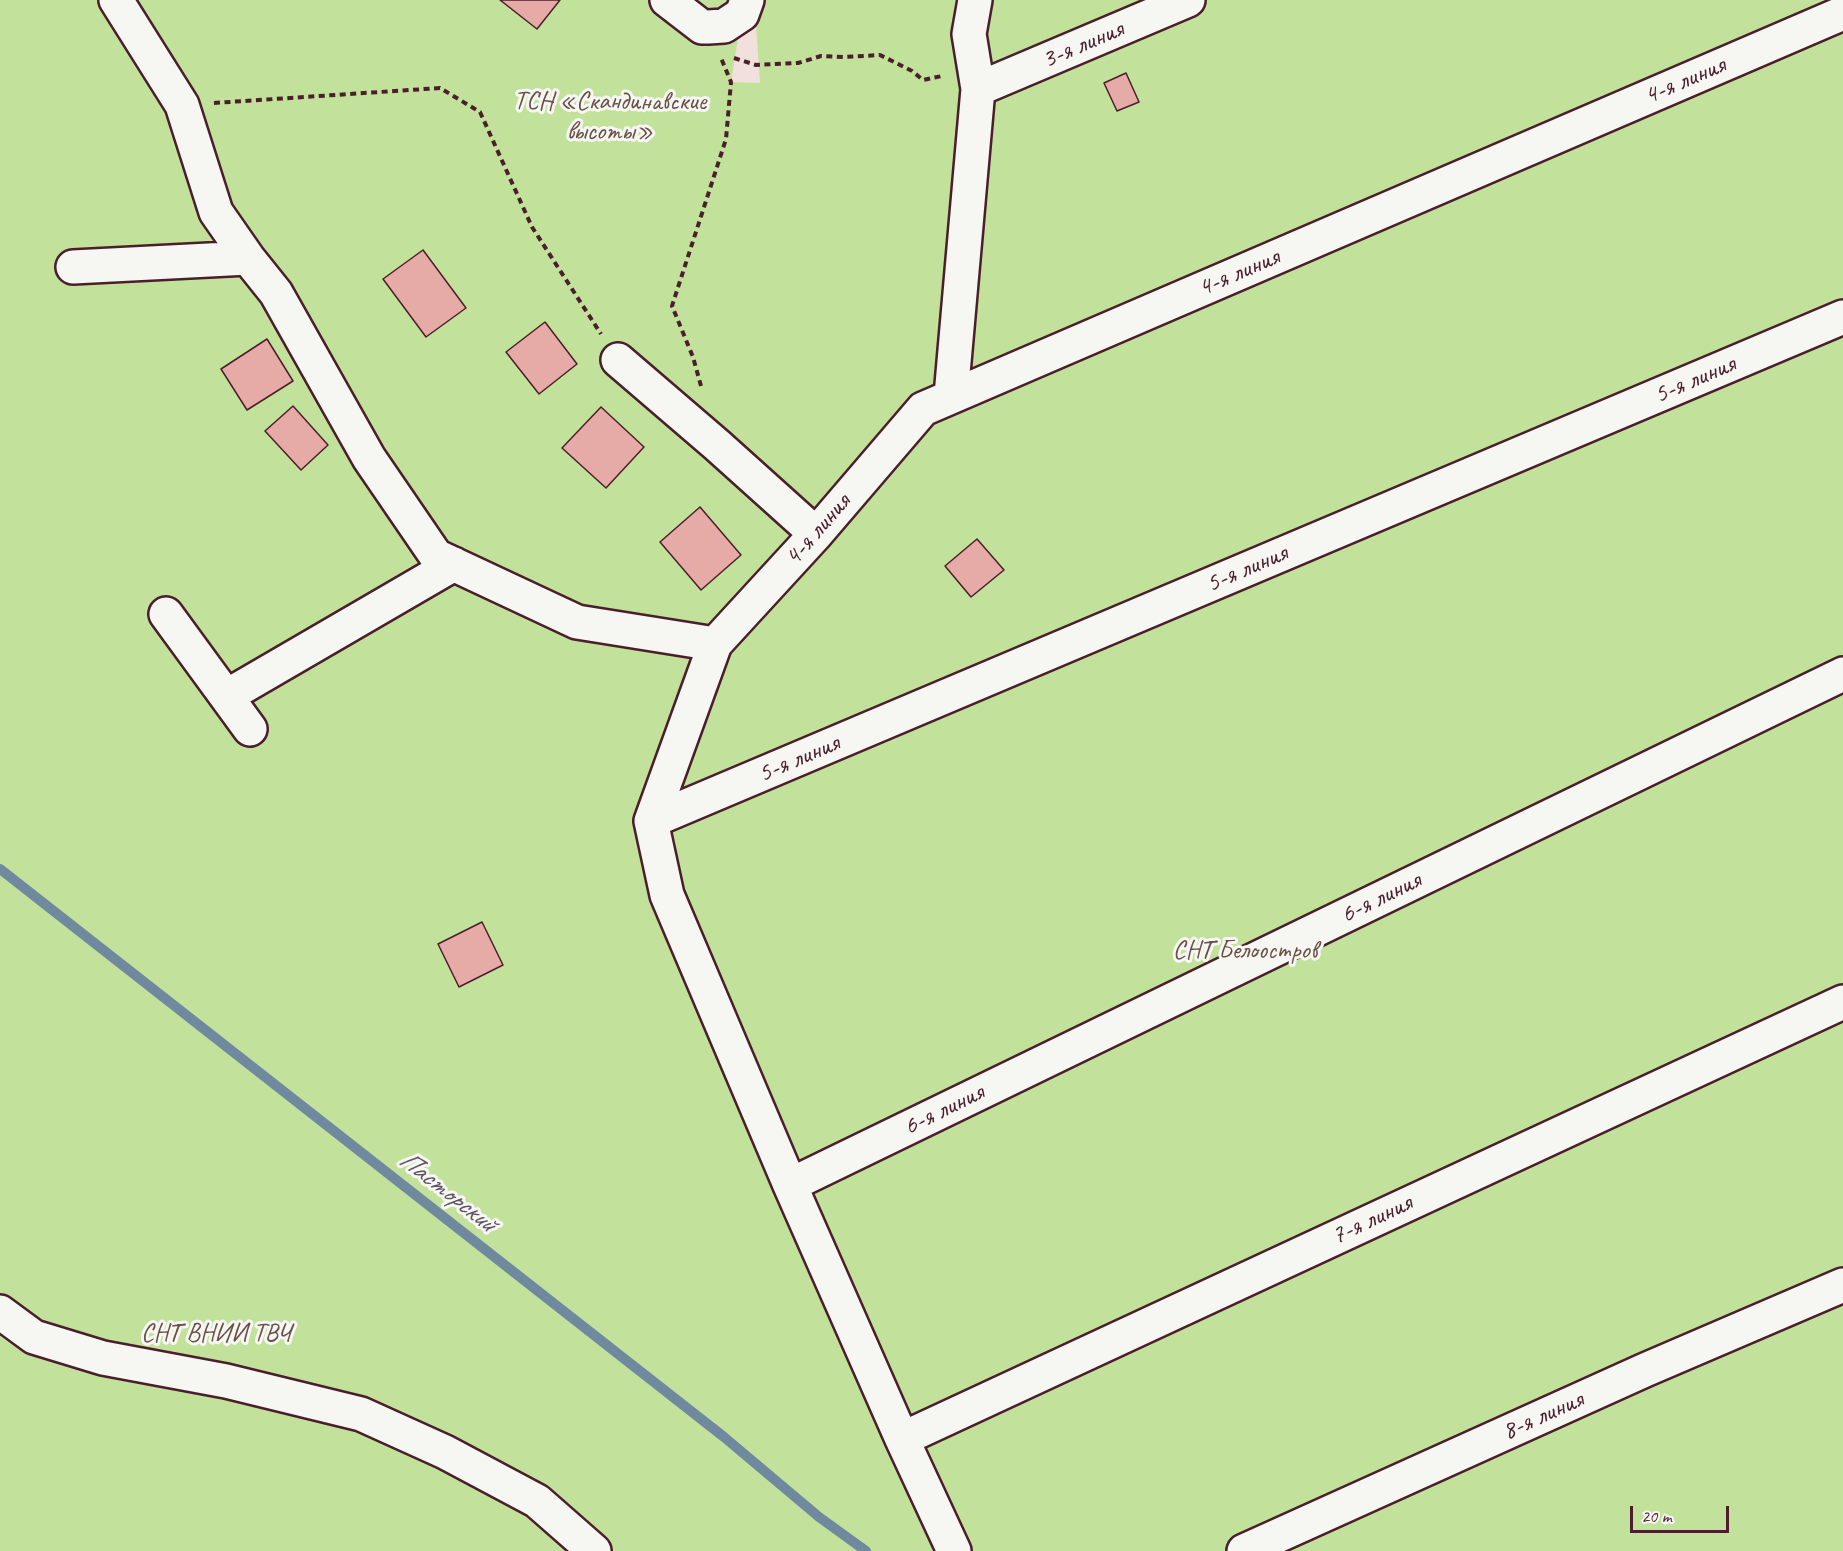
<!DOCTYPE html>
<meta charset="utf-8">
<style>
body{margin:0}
#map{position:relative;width:1843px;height:1551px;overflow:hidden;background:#f1e0dc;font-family:Caveat,sans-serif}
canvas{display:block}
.scale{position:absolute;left:1630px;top:1506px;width:99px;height:27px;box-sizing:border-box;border:3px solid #4a1f2b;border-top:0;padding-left:8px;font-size:18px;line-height:21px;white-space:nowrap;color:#4a1f2b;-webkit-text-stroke:4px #f6f6f2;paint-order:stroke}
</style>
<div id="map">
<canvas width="1843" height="1551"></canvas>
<div class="scale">20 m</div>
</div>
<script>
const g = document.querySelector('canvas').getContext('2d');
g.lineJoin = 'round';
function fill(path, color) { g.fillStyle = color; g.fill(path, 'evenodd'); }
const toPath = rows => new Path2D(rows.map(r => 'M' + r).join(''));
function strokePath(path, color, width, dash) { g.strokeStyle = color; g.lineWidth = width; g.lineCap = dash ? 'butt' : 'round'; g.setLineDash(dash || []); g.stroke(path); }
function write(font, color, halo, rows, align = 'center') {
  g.font = font + ' Caveat,sans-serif'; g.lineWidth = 6; g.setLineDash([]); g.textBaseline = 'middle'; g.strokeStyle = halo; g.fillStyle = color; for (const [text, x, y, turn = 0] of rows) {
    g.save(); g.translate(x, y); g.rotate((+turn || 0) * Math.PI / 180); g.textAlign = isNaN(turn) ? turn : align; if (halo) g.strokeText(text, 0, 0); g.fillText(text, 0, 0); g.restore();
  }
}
const green = toPath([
 [0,0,747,0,742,14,731,82,760,83,756,25,764,0,1843,0,1843,1551,0,1551]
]);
const stream = toPath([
 [0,869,724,1437,819,1517,866,1551]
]);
const building = toPath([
 [500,0,560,0,537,29,500,0],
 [1126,73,1139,102,1117,111,1104,83,1126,73],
 [423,250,466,308,426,337,383,279,423,250],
 [545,322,577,364,539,394,506,352,545,322],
 [267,339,293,381,247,410,221,369,267,339],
 [293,406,328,445,301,470,265,431,293,406],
 [601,407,644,447,606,488,562,448,601,407],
 [700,507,741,555,701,590,660,542,700,507],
 [977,539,1004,570,971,597,945,566,977,539],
 [482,922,503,965,459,987,438,944,482,922]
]);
const path = toPath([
 [734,58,756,65,798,63,821,56,845,57,880,55,912,71,923,80,942,76],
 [214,103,440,88,480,112,532,227,601,334],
 [701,386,693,357,672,306,726,139,731,82,721,58]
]);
const minor = toPath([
 [116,0,182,105,216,212,248,258,276,293,369,458,436,556,577,622,715,644],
 [667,0,702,27,708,27,724,26,742,14,747,0],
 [978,89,1188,0],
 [73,267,248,258],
 [618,360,717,445,816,534],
 [951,396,978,89,969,34,975,0],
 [166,614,250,729],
 [227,696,454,564],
 [651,821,1843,317],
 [790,1185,1843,674],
 [0,1312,34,1337,103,1358,226,1381,361,1414,445,1452,537,1501,594,1551],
 [902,1439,1843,1002],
 [954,1551,902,1439,790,1185,667,895,651,821,715,644,816,534,923,409,1843,13],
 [1244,1551,1645,1370,1843,1285]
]);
const streetNames = [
 ["3-я линия",1083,45,-23],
 ["4-я линия",1685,81,-23],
 ["4-я линия",1239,273,-23],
 ["5-я линия",1695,380,-23],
 ["4-я линия",818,530,-49],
 ["5-я линия",1247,569,-23],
 ["5-я линия",799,759,-23],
 ["6-я линия",1381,898,-26],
 ["6-я линия",944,1110,-26],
 ["7-я линия",1372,1220,-25],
 ["8-я линия",1543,1416,-24]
];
const parkNames = [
 ["ТСН «Скандинавские",610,102],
 ["высоты»",610,132],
 ["СНТ Белоостров",1245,951],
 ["СНТ ВНИИ ТВЧ",216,1334]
];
const waterNames = [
 ["Пасторский",447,1192,38]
];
fill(green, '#c2e29b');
strokePath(stream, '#71899f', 10);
fill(building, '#e6aba7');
strokePath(building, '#4a1f2b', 1.5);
strokePath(minor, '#4a1f2b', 38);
strokePath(path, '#4a1f2b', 4, [6, 4.5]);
strokePath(minor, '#f6f6f2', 33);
write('26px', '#4a1f2b', '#f6f6f2', streetNames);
write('26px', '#685047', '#f6f6f2', parkNames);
write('italic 27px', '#5e5465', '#f6f6f2', waterNames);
</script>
